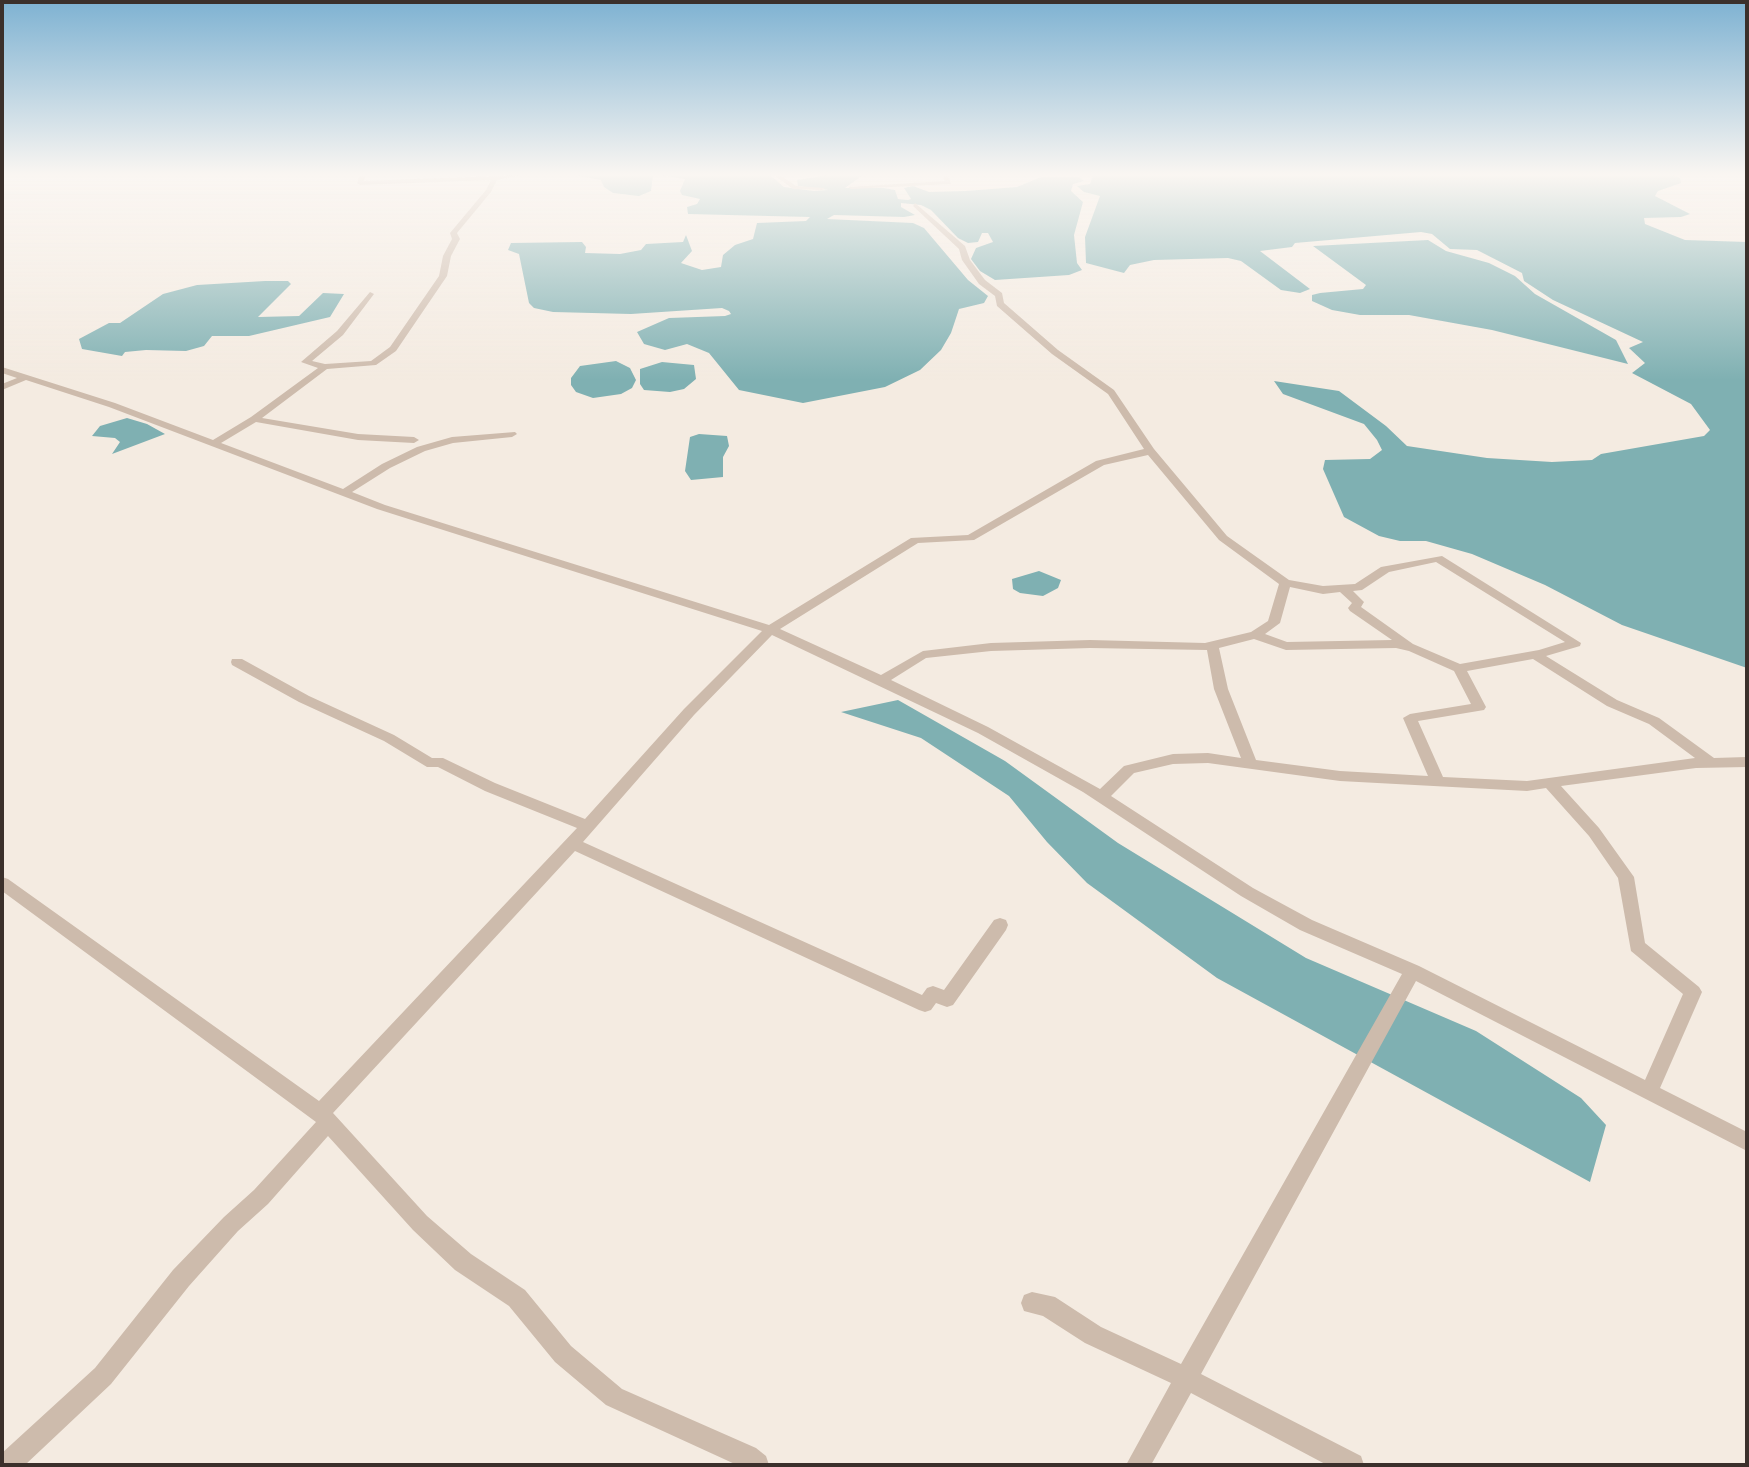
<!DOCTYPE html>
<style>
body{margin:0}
#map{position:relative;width:1749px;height:1467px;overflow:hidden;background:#f4ebe1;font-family:Mulish,sans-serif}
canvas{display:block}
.frame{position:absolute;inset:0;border:4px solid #3b302b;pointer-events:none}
</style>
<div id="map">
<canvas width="1749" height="1467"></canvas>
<div class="frame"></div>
</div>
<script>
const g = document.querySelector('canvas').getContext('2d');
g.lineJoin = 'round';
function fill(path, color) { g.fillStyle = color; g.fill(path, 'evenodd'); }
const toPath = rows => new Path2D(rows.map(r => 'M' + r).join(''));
const water = toPath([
 [576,175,653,175,651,191,639,196,613,193,604,187,601,180],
 [660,175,770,175,784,187,814,191,828,190,798,186,797,180,828,175,863,175,845,188,884,188,895,190,898,199,908,200,911,199,904,188,913,186,929,192,966,191,1017,187,1041,177,1079,177,1084,181,1073,184,1071,191,1083,202,1074,235,1077,263,1082,270,1069,275,995,280,980,271,971,259,976,248,993,242,988,233,982,233,978,242,968,243,958,238,931,210,921,205,901,203,901,207,915,215,904,217,834,215,827,219,913,223,924,228,968,280,988,296,984,303,959,309,951,333,941,350,920,370,885,387,803,403,739,390,709,353,687,344,665,350,644,344,637,332,669,318,725,316,731,314,729,311,722,308,631,314,553,312,534,308,529,303,519,254,508,250,511,243,582,242,586,247,585,253,620,254,641,250,646,244,683,242,686,235,692,251,681,263,702,270,721,267,723,255,735,245,753,239,757,223,806,221,810,217,688,214,687,207,697,204,700,199,682,195,680,191,685,179],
 [1093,175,1672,175,1680,178,1681,183,1658,191,1655,196,1690,214,1681,217,1644,218,1645,224,1685,240,1747,242,1747,668,1622,625,1545,585,1472,554,1426,541,1400,541,1379,536,1344,517,1323,469,1325,460,1370,459,1382,450,1377,440,1364,424,1283,394,1274,381,1339,391,1386,426,1407,446,1487,458,1552,462,1592,460,1601,454,1704,436,1710,430,1691,404,1632,373,1645,363,1629,348,1643,342,1553,300,1524,281,1522,273,1477,250,1450,249,1432,234,1421,232,1295,243,1292,247,1260,251,1310,289,1300,293,1281,290,1241,261,1228,258,1154,260,1130,265,1124,273,1086,263,1085,237,1100,196,1084,192,1077,186,1090,184],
 [1428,240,1446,251,1489,263,1515,276,1535,294,1616,340,1628,364,1492,330,1409,315,1360,315,1332,310,1312,301,1312,295,1320,293,1363,289,1366,285,1313,246],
 [265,281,288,281,291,284,258,317,299,316,323,293,344,294,330,317,249,336,212,336,204,346,186,351,146,350,125,352,122,356,82,349,79,339,109,323,120,323,163,294,197,285],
 [616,361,630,368,636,380,632,388,621,394,593,398,576,392,571,385,571,378,580,366],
 [662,362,694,365,696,379,684,389,670,392,644,390,640,384,640,369],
 [127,418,147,424,165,434,112,454,120,442,115,438,92,436,100,426],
 [699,434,727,436,729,446,723,457,723,477,691,480,685,471,690,437],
 [1039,571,1061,580,1058,588,1043,596,1020,593,1013,589,1012,579],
 [898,700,1005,761,1118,843,1306,958,1476,1031,1581,1098,1606,1125,1590,1182,1217,978,1087,883,1047,842,1009,796,921,738,841,712]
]);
const minor = toPath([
 [360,175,366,175,364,181,521,175,497,180,491,192,457,233,460,239,451,256,447,276,396,351,376,365,327,369,262,418,358,434,414,437,419,440,414,443,358,440,256,422,221,443,343,489,382,464,417,447,452,437,515,432,517,434,512,437,453,443,425,451,390,468,352,492,385,505,769,625,911,538,968,535,1096,461,1144,449,1108,394,1052,354,997,306,995,296,979,284,962,260,959,249,913,206,915,203,965,246,970,260,985,280,1002,293,1004,303,1058,350,1114,390,1154,449,1227,536,1289,580,1323,586,1355,584,1381,567,1442,556,1581,643,1580,646,1546,656,1617,700,1659,718,1714,758,1747,757,1747,767,1696,768,1561,786,1599,828,1634,877,1645,943,1699,987,1702,992,1660,1088,1747,1132,1747,1151,1416,981,1201,1374,1361,1456,1364,1465,1327,1465,1191,1393,1151,1465,1126,1465,1171,1383,1085,1343,1043,1316,1024,1311,1021,1303,1024,1295,1032,1292,1055,1297,1101,1327,1181,1364,1402,974,1300,930,1241,896,1083,792,978,733,772,635,694,715,583,842,922,995,927,988,933,986,944,990,994,920,1000,918,1006,920,1008,925,1006,930,953,1005,947,1007,936,1003,931,1010,925,1012,919,1010,575,851,333,1113,427,1216,471,1254,525,1290,571,1346,622,1389,756,1448,766,1456,769,1465,737,1465,606,1405,555,1362,509,1306,455,1270,413,1230,328,1136,268,1204,238,1231,189,1286,111,1384,25,1465,2,1465,2,1453,95,1368,173,1270,224,1217,254,1190,316,1122,2,891,2,877,8,879,319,1101,577,828,485,791,438,767,427,767,384,741,299,702,232,665,231,662,232,659,242,659,309,696,394,735,432,758,443,758,495,783,585,819,684,709,762,631,377,509,109,407,26,380,2,390,2,384,17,378,2,373,2,367,115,403,213,440,251,417,318,368,301,362,337,331,370,292,374,294,343,335,312,361,325,364,371,361,390,347,439,276,443,256,452,239,450,233,486,190,491,180,360,185,357,183,360,175],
 [1148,455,1219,540,1279,584,1268,621,1251,632,1205,643,1090,640,991,643,923,651,881,675,780,629,918,543,974,540,1104,465,1148,455],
 [1436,562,1565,642,1539,650,1460,664,1413,644,1361,607,1364,602,1353,591,1362,590,1389,572,1436,562],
 [1290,587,1323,594,1340,592,1352,603,1348,608,1350,611,1392,640,1287,642,1265,634,1280,623,1290,587],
 [1254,639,1286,650,1396,648,1409,651,1454,671,1471,704,1410,714,1403,718,1428,776,1340,771,1256,760,1228,689,1219,648,1254,639],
 [1090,648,1207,650,1214,689,1241,758,1208,753,1173,754,1124,766,1100,789,988,727,891,680,926,658,991,651,1090,648],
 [1533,659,1607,706,1649,724,1695,758,1527,781,1443,777,1418,721,1484,710,1486,707,1467,671,1533,659],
 [1208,763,1340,781,1527,791,1546,788,1589,836,1618,878,1631,951,1683,994,1645,1080,1419,966,1312,920,1253,888,1111,796,1134,773,1173,764,1208,763],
 [774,175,780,175,796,186,825,188,822,190,793,189,774,175],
 [942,175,948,175,951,184,851,189,848,187,945,181,942,175]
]);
fill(water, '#7fb0b2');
fill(minor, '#cdbbac');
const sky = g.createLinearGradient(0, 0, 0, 380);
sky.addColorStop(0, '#7eb2d2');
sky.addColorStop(0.46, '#faf6f2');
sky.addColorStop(1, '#faf6f200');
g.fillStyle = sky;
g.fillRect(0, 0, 1749, 380);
</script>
